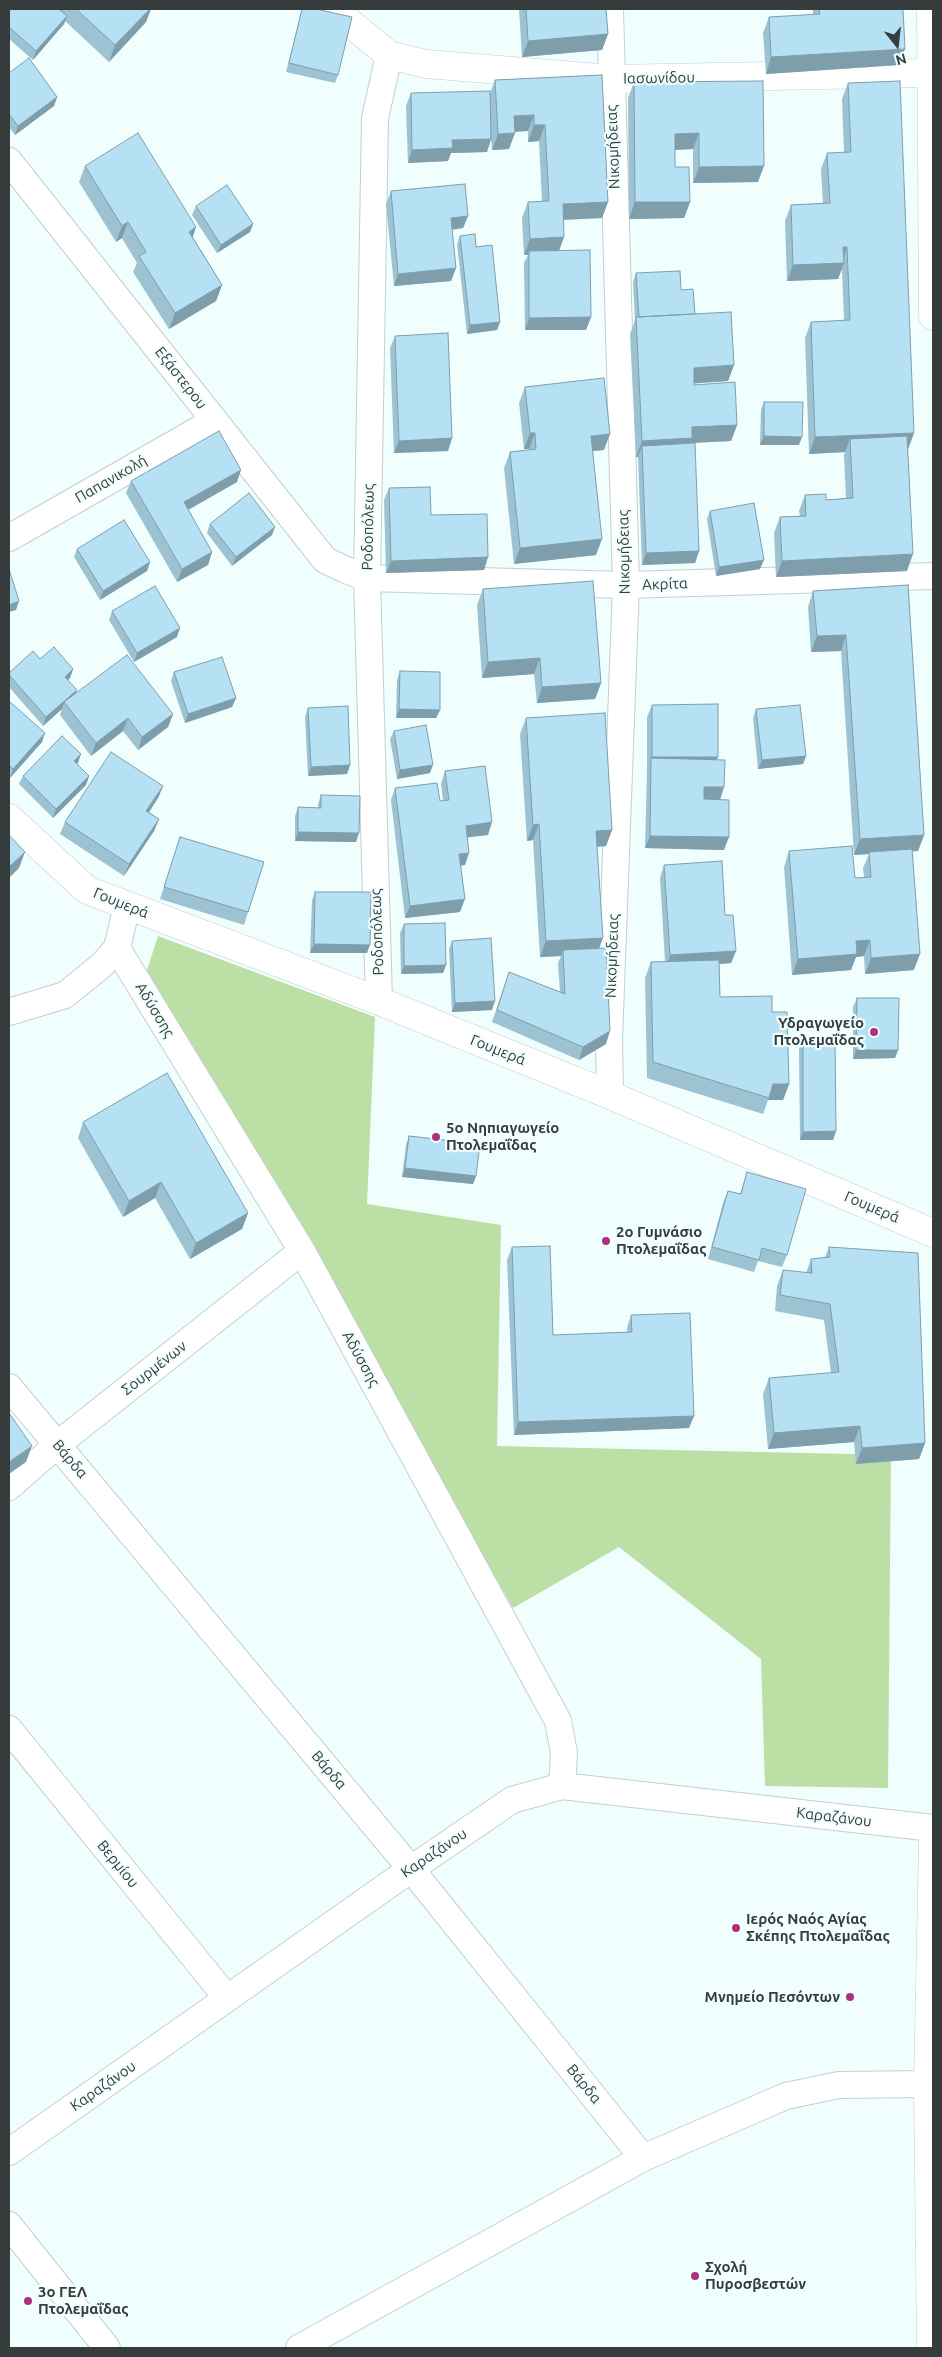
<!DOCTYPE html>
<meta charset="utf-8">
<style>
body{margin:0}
#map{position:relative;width:942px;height:2357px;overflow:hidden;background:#f0fefd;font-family:Ubuntu,sans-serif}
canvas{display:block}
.frame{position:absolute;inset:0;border:10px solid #363b3b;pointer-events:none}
.north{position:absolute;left:872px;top:20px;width:50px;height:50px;-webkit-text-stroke:4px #f0fefd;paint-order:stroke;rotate:164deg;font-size:14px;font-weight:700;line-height:20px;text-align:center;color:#363b3b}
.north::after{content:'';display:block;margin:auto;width:18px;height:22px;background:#363b3b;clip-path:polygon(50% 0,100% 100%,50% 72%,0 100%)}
</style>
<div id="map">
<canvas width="942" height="2357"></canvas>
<div class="frame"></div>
<div class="north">N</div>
</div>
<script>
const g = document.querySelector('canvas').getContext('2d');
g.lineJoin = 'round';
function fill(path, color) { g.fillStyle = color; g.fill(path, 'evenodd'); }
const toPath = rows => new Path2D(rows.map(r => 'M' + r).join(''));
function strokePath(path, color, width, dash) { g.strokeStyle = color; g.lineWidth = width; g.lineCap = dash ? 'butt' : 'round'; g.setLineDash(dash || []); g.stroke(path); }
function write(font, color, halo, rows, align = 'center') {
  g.font = font + ' Ubuntu,sans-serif'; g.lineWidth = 4.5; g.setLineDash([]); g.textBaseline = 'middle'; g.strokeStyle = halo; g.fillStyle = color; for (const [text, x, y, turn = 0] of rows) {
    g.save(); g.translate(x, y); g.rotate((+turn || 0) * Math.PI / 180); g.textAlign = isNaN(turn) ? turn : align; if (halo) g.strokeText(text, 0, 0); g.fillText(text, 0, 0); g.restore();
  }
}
const green = toPath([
 [158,936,375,1017,367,1204,501,1225,497,1446,891,1455,888,1788,765,1786,761,1659,619,1547,513,1608,147,970]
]);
const minor = toPath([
 [610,9,626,585,609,1040,610,1095],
 [9,161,325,560,346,570,367,578,626,585,933,576],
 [9,538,214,421],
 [117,948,302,1251,558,1721,564,1753,562,1786],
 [379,1001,367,578,375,118,389,55],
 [9,1012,65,995,102,965,117,948,127,906],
 [9,1387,411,1869,643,2158],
 [9,1487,58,1444,302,1251],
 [9,1729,227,1998],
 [9,2152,411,1869,512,1800,562,1786,933,1828],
 [9,2225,107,2348],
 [299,2348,643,2158,786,2096,839,2085,928,2084]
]);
const tertiary = toPath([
 [333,9,389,55,426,64,611,79,930,73],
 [9,818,87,890,379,1001,610,1095,933,1233]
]);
const secondary = toPath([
 [931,9,933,316],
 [931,2348,928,2084,933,1842]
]);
const wall = toPath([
 [9,9,151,9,146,22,109,62,65,21,64,24,33,60,9,39],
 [302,9,338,75,335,83,286,72],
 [519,9,606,9,608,34,602,50,522,57],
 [813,9,903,9,899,65,766,74,763,33,769,17,813,15],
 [9,73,57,97,54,106,15,135,9,127],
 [602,75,608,202,602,218,563,220,564,237,559,251,591,317,586,330,525,330,524,263,528,255,524,255,522,218,528,202,542,201,539,141,528,142,528,131,515,132,509,149,492,150,491,139,487,152,451,153,448,161,408,163,406,106,411,93,490,93,495,80],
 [634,82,758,182,693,183,693,149,675,150,675,167,690,202,684,218,629,219,628,98],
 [848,83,914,433,908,449,907,571,776,577,774,533,780,517,800,516,799,511,805,495,826,500,846,498,844,455,845,452,809,454,805,338,811,322,844,321,842,269,838,279,787,281,785,221,791,205,823,203,821,169,827,153,844,153,842,99],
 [85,166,193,237,222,285,216,301,169,329,133,272,137,263,122,238,116,242,79,182],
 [391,191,468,216,463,228,452,230,456,268,451,281,394,286,386,204],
 [196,206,253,224,250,232,217,253,192,215],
 [460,236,476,247,500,322,497,330,467,334,457,244],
 [636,273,681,290,695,314,734,365,728,381,694,383,694,385,737,425,731,441,690,443,699,551,695,563,642,565,638,457,636,457,630,334,635,320,633,282],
 [395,336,452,438,448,451,394,453,390,348],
 [525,387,604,450,593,451,596,555,514,564,504,468,510,452,529,450,529,449,524,449,519,403],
 [764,402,799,445,760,445,761,410],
 [131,481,237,482,188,510,212,552,208,565,177,582,126,493],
 [389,488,431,515,488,557,484,570,386,573,384,500],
 [710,511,760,569,716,576,707,519],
 [210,524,272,535,232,566,207,533],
 [77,549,150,562,147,571,100,600,74,557],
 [908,585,924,835,918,851,912,851,914,970,865,974,864,956,856,957,851,970,792,975,784,867,789,851,855,878,864,877,863,868,869,854,854,855,841,651,811,652,808,607,813,591],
 [483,589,601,683,595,699,537,703,534,674,482,678,477,605],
 [112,611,177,637,134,662,109,620],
 [40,659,73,669,70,678,68,680,75,694,173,714,168,727,138,750,123,731,91,756,60,715,62,709,43,726,9,687,9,673],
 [400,671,440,710,436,718,396,718,397,680],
 [174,672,236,698,232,707,185,723,171,681],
 [9,702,42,742,10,778,9,777],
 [652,705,717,760,724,850,645,848,647,771,647,717],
 [308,708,350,765,347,774,308,776,305,717],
 [756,709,806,756,803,764,758,769,753,718],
 [526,718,612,830,606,846,597,847,599,948,606,1044,579,1060,492,1022,509,972,560,992,558,963,561,956,540,957,533,840,527,841,520,734],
 [394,731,430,773,397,779,390,739],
 [81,754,76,764,89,776,86,785,53,818,19,784,23,776],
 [445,771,488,835,468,837,465,865,461,866,460,912,405,918,391,800,395,788,440,801,443,801,441,784],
 [163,786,158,798,149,812,159,819,154,831,124,876,60,834,65,822],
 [321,795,356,842,295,841,295,816,298,807,318,808,318,804],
 [180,837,248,912,244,925,160,899],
 [664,865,725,915,736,951,731,963,719,964,720,997,772,1012,789,1084,783,1100,768,1100,763,1114,647,1078,645,978,651,962,665,961,660,878],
 [315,892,367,953,310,953,312,900],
 [404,924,446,965,443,973,401,974,400,933],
 [452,941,492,1010,452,1012,449,949],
 [857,998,898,1050,895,1058,853,1059,853,1007],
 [803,1041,836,1131,833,1140,800,1140,799,1049],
 [83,1122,248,1213,242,1229,190,1259,155,1198,123,1217,78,1138],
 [409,1136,476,1176,473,1184,402,1177,406,1145],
 [747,1172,787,1255,782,1267,758,1261,754,1272,708,1259,723,1203,728,1191,740,1194],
 [512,1247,553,1335,627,1332,627,1328,631,1315,689,1428,514,1435,507,1260],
 [829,1247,925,1443,919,1459,856,1464,854,1442,768,1449,763,1394,769,1378,831,1373,824,1320,775,1311,777,1286,783,1270,806,1273,811,1259,825,1257]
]);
const shadedWall = toPath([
 [150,9,151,9,146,22,109,62,115,45],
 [67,16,64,24,33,60,36,51],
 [608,34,602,50,522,57,528,41],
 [905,49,899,65,766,74,771,57],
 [57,97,54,106,15,135,18,126],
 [534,115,528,131,508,132,514,116],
 [534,125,545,125,539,141,528,142],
 [515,133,509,149,492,150,498,134],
 [699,133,693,149,669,150,675,134],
 [491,139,487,152,451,153,448,161,408,163,412,150,452,140],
 [764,166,758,182,693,183,699,167],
 [608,202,602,218,557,220,563,204],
 [635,202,690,202,684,218,629,219],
 [468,216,463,228,446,230,451,218],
 [128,222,122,238,116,242,122,226],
 [253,224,250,232,217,253,221,245],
 [196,227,191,243,189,232],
 [564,237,558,253,529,251,528,255,524,255,530,239],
 [843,247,847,247,842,263,844,263,838,279,787,281,793,265],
 [456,268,451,281,394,286,398,274],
 [222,285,216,301,169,329,175,313],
 [591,317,586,330,525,330,529,318],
 [500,322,497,330,467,334,470,325],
 [734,365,728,381,688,384,694,368],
 [737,425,731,441,690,443,686,454,642,446,638,457,636,457,642,441,692,427],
 [530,433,535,433,529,449,524,449],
 [914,433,908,449,850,439,845,452,809,454,815,437],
 [610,434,604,450,585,452,591,436],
 [764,436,802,437,799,445,760,445],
 [452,438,448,451,394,453,399,441],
 [241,470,237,482,179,515,184,502],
 [275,527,272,535,232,566,236,557],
 [602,539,596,555,514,564,520,548],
 [699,551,695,563,642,565,646,553],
 [212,552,208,565,177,582,182,569],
 [913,554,907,571,776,577,782,561],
 [488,557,484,570,386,573,391,561],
 [764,560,760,569,716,576,719,567],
 [150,562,147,571,100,600,103,591],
 [19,601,16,610,9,612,9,605],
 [180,628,177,637,134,662,137,653],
 [846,635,841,651,811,652,817,636],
 [540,658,534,674,482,678,488,662],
 [73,669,70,678,62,686,65,677],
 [601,683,595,699,537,703,542,687],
 [77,690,74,699,64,702,62,709,43,726,46,717],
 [236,698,232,707,185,723,188,714],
 [399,709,440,710,436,718,396,718],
 [173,714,168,727,138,750,142,737],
 [128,718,123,731,91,756,96,743],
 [45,733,42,742,10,778,13,769],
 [81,754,78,763,71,770,74,761],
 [806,756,803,764,758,769,762,760],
 [652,757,718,757,714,769,651,759],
 [350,765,347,774,308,776,311,767],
 [433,765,430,773,397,779,400,770],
 [89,776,86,785,53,818,56,809],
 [163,786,158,798,142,823,146,811],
 [704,787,724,787,720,800,700,799],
 [159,819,154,831,124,876,129,864],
 [492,822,488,835,462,838,466,826],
 [539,824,533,840,527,841,533,825],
 [612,830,606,846,590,847,596,831],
 [298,832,359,833,356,842,295,841],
 [924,835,918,851,869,854,869,852,869,854,854,855,860,839],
 [650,836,729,837,724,850,645,848],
 [25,852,19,868,9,878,9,867],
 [469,853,465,865,455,866,459,854],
 [465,899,460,912,405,918,410,906],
 [603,938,597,954,563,950,561,956,540,957,546,941],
 [870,940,864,956,856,957,851,970,792,975,798,959,856,941],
 [314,944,370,945,367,953,310,953],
 [736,951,731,963,666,968,670,955],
 [920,954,914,970,865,974,871,958],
 [446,965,443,973,401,974,404,966],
 [495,1001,492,1010,452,1012,455,1003],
 [610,1031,606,1044,579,1060,583,1047],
 [856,1050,898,1050,895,1058,853,1059],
 [773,1084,789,1084,783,1100,768,1100],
 [836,1131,833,1140,800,1140,803,1132],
 [405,1168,476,1176,473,1184,402,1177],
 [161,1182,155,1198,123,1217,129,1201],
 [248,1213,242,1229,190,1259,196,1243],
 [694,1416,689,1428,514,1435,518,1422],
 [860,1426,854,1442,768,1449,774,1433],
 [925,1443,919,1459,856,1464,862,1448],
 [32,1446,26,1462,9,1474,9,1462]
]);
const building = toPath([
 [9,9,59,9,67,16,36,51,9,27,9,9],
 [76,9,150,9,115,45,76,9],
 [302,9,316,9,352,17,338,75,289,63,302,9],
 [526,9,606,9,608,34,528,41,526,9],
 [819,9,903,9,905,49,771,57,769,17,820,14,819,9],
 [29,58,57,97,18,126,9,114,9,73,29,58],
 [602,75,608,202,563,204,564,237,530,239,528,202,549,201,545,125,534,125,534,115,514,116,515,133,498,134,495,80,602,75],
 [763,81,764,166,699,167,699,133,675,134,675,167,689,167,690,202,635,202,634,82,763,81],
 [900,81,914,433,815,437,811,322,850,320,847,247,843,247,844,263,793,265,791,205,830,203,827,153,851,152,848,83,900,81],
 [490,91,491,139,452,140,453,148,412,150,411,93,490,91],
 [138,133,196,227,189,232,222,285,175,313,139,256,146,252,128,222,122,226,85,166,138,133],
 [465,184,468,216,451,218,456,268,398,274,391,191,465,184],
 [227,185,253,224,221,245,196,206,227,185],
 [475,234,476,247,492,245,500,322,470,325,460,236,475,234],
 [590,250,591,317,529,318,529,251,590,250],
 [680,271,681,290,693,289,695,314,639,317,636,273,680,271],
 [731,312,734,365,694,368,694,385,735,382,737,425,692,427,692,438,642,441,636,317,731,312],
 [448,333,452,438,399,441,395,336,448,333],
 [604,378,610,434,591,436,602,539,520,548,510,452,536,449,535,433,530,433,525,387,604,378],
 [764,402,803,402,802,437,764,436,764,402],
 [219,431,241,470,184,502,212,552,182,569,131,481,219,431],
 [907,436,913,554,782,561,780,517,806,516,805,495,826,494,826,500,853,498,850,439,907,436],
 [695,443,699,551,646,553,642,446,695,443],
 [430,487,431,515,487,514,488,557,391,561,389,488,430,487],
 [249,493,275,527,236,557,210,524,249,493],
 [754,503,764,560,719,567,710,511,754,503],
 [124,520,150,562,103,591,77,549,124,520],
 [9,569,19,601,9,605,9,569],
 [593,581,601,683,542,687,540,658,488,662,483,589,593,581],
 [908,585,924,835,860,839,846,635,817,636,813,591,908,585],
 [155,586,180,628,137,653,112,611,155,586],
 [54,647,73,669,65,677,77,690,46,717,10,676,10,675,9,673,33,651,40,659,54,647],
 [127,655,173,714,142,737,128,718,96,743,64,702,127,655],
 [222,657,236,698,188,714,174,672,222,657],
 [400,671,440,672,440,710,399,709,400,671],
 [9,701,45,733,13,769,9,765,9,701],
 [718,704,718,757,652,757,652,705,718,704],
 [800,705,806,756,762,760,756,709,800,705],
 [348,706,350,765,311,767,308,708,348,706],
 [605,713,612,830,596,831,603,938,546,941,539,824,533,825,526,718,605,713],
 [426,725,433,765,400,770,394,731,426,725],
 [62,736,81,754,74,761,89,776,56,809,23,776,62,736],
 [111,752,163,786,146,811,159,819,129,864,65,822,111,752],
 [651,758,725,760,724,787,704,787,704,799,729,800,729,837,650,836,651,758],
 [485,766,492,822,466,826,469,853,459,854,465,899,410,906,395,788,437,783,440,801,449,800,445,771,485,766],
 [321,795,360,796,359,833,298,832,298,807,321,808,321,795],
 [9,835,25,852,9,867,9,835],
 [180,837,264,862,248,912,164,887,180,837],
 [852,846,855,878,871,877,869,852,912,849,920,954,871,958,870,940,856,941,857,954,798,959,789,851,852,846],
 [722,861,725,915,733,915,736,951,670,955,664,865,722,861],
 [315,892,371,892,370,945,314,944,315,892],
 [445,923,446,965,404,966,404,924,445,923],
 [491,938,495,1001,455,1003,452,941,491,938],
 [606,948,610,1031,583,1047,497,1010,509,972,565,994,563,950,606,948],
 [719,960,720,997,772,996,772,1012,787,1012,789,1084,773,1084,769,1098,653,1062,651,962,719,960],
 [857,998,899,998,898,1050,856,1050,857,998],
 [835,1040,836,1131,803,1132,803,1041,835,1040],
 [167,1073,248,1213,196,1243,161,1182,129,1201,83,1122,167,1073],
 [409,1136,480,1144,476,1176,405,1168,409,1136],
 [747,1172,806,1189,787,1255,762,1248,759,1260,712,1247,728,1191,741,1194,747,1172],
 [550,1246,553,1335,632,1332,631,1315,690,1313,694,1416,518,1422,512,1247,550,1246],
 [829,1247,918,1253,925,1443,862,1448,860,1426,774,1433,769,1378,839,1372,830,1304,780,1295,783,1270,812,1273,811,1259,830,1257,829,1247],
 [9,1413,32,1446,9,1462,9,1413]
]);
const markers = [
 [874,1032,5,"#b0307d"],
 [436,1137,5,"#b0307d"],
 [606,1241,5,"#b0307d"],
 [736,1928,5,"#b0307d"],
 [850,1997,5,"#b0307d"],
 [695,2276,5,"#b0307d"],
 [28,2301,5,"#b0307d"]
];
const streetNames = [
 ["Ιασωνίδου",659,78,-1],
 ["Νικομήδειας",613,147,-92],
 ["Εξάστερου",181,378,52],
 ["Παπανικολή",111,479,-30],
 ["Ροδοπόλεως",368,527,-89],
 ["Νικομήδειας",624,552,-91],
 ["Ακρίτα",665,584,-2],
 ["Γουμερά",121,903,22],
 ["Ροδοπόλεως",377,932,-92],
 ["Νικομήδειας",612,956,-88],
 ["Αδύσσης",155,1010,59],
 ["Γουμερά",498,1050,22],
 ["Γουμερά",872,1207,23],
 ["Αδύσσης",361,1359,61],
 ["Σουρμένων",154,1368,-38],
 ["Βάρδα",70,1459,50],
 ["Βάρδα",329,1770,50],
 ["Καραζάνου",834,1817,7],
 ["Καραζάνου",434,1853,-34],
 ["Βερμίου",118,1864,51],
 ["Βάρδα",584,2084,51],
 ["Καραζάνου",103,2086,-35]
];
const poiNames = [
 ["Υδραγωγείο",864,1023,"right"],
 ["Πτολεμαΐδας",864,1040,"right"],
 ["5ο Νηπιαγωγείο",446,1128],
 ["Πτολεμαΐδας",446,1145],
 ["2ο Γυμνάσιο",616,1232],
 ["Πτολεμαΐδας",616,1249],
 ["Ιερός Ναός Αγίας",746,1919],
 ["Σκέπης Πτολεμαΐδας",746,1936],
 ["Μνημείο Πεσόντων",840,1997,"right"],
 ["Σχολή",705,2267],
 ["Πυροσβεστών",705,2284],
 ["3ο ΓΕΛ",38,2292],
 ["Πτολεμαΐδας",38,2309]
];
fill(green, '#bbdfa4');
strokePath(minor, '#c2d0cf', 28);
strokePath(tertiary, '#c2d0cf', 29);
strokePath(secondary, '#c2d0cf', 29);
strokePath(minor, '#fff', 26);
strokePath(tertiary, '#fff', 28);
strokePath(secondary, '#fff', 28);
fill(wall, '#9dc2d2');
fill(shadedWall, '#7f9eab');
fill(building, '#b6e1f4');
strokePath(building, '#7f9eab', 1);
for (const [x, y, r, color] of markers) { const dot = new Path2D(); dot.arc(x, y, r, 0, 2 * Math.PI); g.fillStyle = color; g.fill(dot); strokePath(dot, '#f0fefd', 2); }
write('15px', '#363b3b', '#f0fefd', streetNames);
write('bold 15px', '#363b3b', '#f0fefd', poiNames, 'left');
</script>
